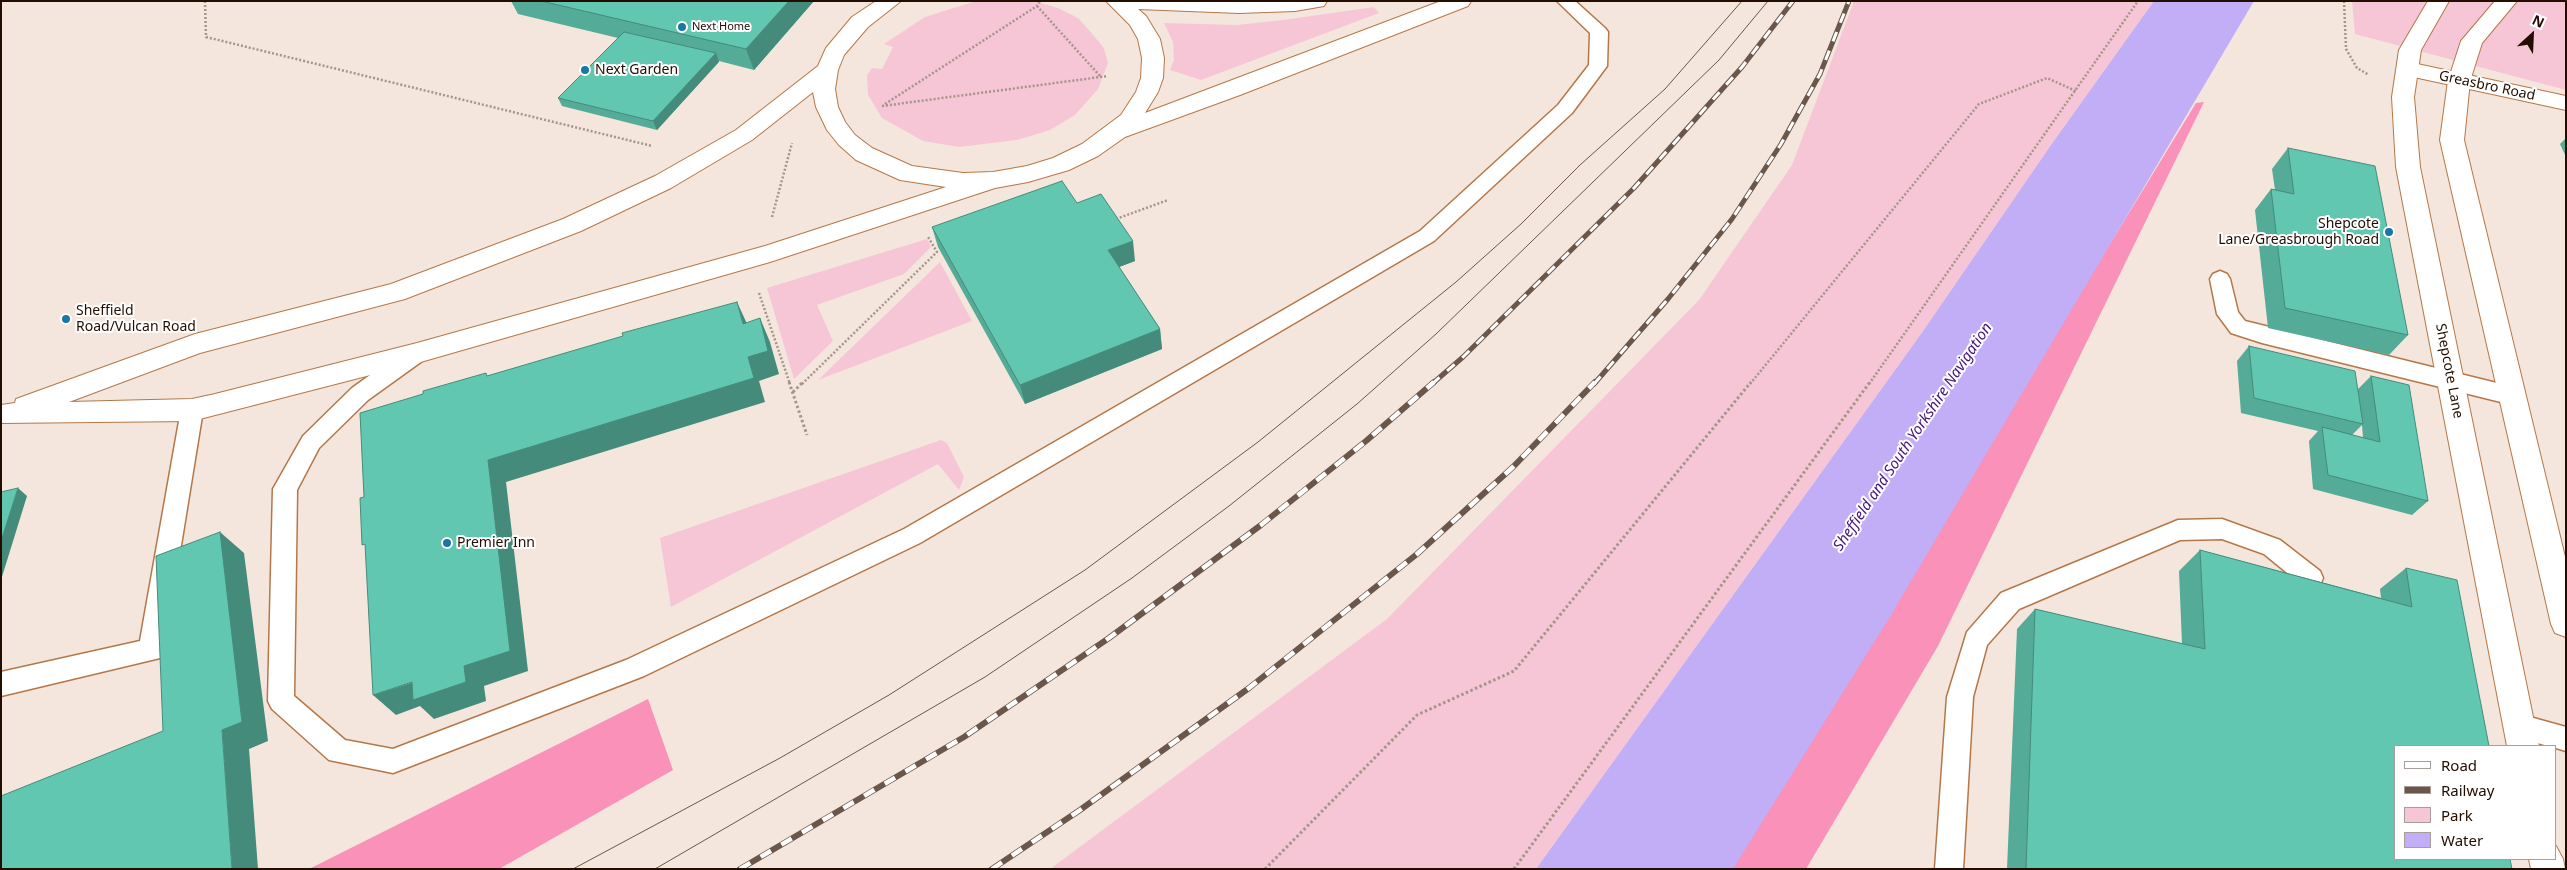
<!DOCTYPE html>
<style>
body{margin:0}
#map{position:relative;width:2567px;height:870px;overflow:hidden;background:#f4e6dd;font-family:"Noto Sans",sans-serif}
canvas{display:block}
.frame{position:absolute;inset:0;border:2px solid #230c00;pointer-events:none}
.legend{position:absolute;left:2394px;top:745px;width:162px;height:115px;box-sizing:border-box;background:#fff;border:1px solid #a79e99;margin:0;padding:6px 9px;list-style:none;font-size:15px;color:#230c00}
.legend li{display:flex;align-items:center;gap:10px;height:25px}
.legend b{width:25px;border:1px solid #a79e99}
.north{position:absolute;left:2507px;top:10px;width:50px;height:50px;-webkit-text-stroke:4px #fff;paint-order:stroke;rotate:25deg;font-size:14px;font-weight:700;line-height:20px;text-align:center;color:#230c00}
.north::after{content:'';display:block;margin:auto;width:18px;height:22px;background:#230c00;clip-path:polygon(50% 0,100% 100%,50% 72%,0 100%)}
</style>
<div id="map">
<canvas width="2567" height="870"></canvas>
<div class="frame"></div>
<ul class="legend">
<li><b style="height:6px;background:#fff"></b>Road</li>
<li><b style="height:6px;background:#6a564b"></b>Railway</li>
<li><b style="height:14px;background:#f6c6d6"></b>Park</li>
<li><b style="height:14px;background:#c2adf7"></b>Water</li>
</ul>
<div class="north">N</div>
</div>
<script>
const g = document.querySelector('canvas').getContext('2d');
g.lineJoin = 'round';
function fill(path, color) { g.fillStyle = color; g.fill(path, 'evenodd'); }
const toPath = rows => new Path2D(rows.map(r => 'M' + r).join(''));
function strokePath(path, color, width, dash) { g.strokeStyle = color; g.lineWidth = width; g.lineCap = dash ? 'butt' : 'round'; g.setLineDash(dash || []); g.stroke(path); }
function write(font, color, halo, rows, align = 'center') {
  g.font = font + ' "Noto Sans",sans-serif'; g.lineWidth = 4; g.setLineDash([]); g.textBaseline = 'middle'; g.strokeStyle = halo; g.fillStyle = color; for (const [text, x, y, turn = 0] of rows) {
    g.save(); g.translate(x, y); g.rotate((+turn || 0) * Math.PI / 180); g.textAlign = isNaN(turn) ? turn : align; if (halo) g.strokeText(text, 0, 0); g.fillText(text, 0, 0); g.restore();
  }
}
const green = toPath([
 [976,1,1034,1,1058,8,1078,18,1089,30,1104,48,1108,63,1098,89,1075,115,1050,130,1017,140,959,147,923,141,882,118,868,95,867,75,872,68,882,69,893,47,884,44,925,17],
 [1854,1,2154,1,2051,145,1921,334,1536,869,1050,869,1387,619,1699,300,1792,165],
 [2352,1,2566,1,2566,90,2355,34],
 [1374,7,1379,13,1201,80,1170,70,1174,60,1173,42,1164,23,1237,25,1283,20],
 [927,239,931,247,904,274,817,305,833,341,794,379,767,288],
 [940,262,972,321,818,380],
 [941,440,947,443,964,477,959,490,938,464,671,607,660,538]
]);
const forest = toPath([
 [2204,102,1938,646,1806,869,1729,869,2196,103],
 [648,699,673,770,499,869,309,869]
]);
const water = toPath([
 [2154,1,2254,1,1891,615,1733,869,1536,869,1921,334,2051,145]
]);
const pathFar1 = toPath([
 [205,1,206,37,652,146],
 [2344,1,2346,49,2357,68,2369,75],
 [1037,6,1100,76],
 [885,104,1037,6,1040,1],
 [882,106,1108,76],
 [772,217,792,143],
 [1116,219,1168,200],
 [759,293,790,384],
 [802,384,937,252,928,237],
 [1750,384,1979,104,2047,78,2076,91],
 [1869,384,2138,1]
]);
const path = toPath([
 [789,382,807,435],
 [793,392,803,382],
 [1265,869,1417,715,1514,671,1751,382],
 [1514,869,1870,382]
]);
const lane = toPath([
 [1557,1,1575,1,1605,28,1608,32,1607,66,1572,113,1434,241,920,543,644,676,393,773,329,760,272,709,268,701,273,489,303,436,352,388,409,347,417,345,425,347,428,353,425,359,368,400,319,448,297,490,294,696,345,740,393,749,626,660,904,529,1420,231,1558,105,1589,65,1590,33,1557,1],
 [2220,271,2227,274,2230,279,2238,312,2245,321,2513,387,2521,390,2524,396,2521,402,2513,405,2262,343,2231,333,2217,314,2210,279,2213,274,2220,271],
 [192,401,200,404,203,410,164,650,160,658,1,696,1,672,140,641,181,410,184,404,192,401],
 [2222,519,2280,540,2320,571,2323,578,2320,585,2311,588,2302,585,2264,554,2222,539,2180,540,2019,609,1987,645,1973,697,1963,869,1935,869,1947,697,1967,632,2001,593,2178,520,2222,519],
 [2519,714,2566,727,2566,751,2556,748,2556,746,2548,746,2510,735,2506,726,2510,717,2519,714]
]);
const street = toPath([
 [2408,62,2566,96,2566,110,2400,74,2397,69,2400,64,2408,62]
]);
const primary = toPath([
 [876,1,901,1,868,27,844,55,838,70,835,89,838,107,845,122,855,135,872,148,912,166,963,173,993,172,1027,166,1053,158,1082,144,1121,115,1136,92,1141,78,1142,58,1138,39,1130,25,1106,1,1327,1,1324,6,1295,11,1239,13,1138,9,1146,16,1160,39,1164,58,1163,78,1158,92,1145,113,1441,1,1471,1,1468,6,1240,95,1125,137,1098,156,1069,170,1028,182,995,188,770,262,417,363,192,421,1,423,1,405,15,403,16,399,195,334,391,284,563,219,655,176,736,130,818,66,826,48,852,17,876,1],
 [813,92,816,107,827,130,839,145,856,160,900,180,946,187,765,246,417,343,215,394,192,399,69,402,200,353,405,299,581,231,671,188,752,140,813,92]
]);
const highway = toPath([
 [2428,1,2449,1,2421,50,2414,97,2420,167,2539,746,2507,746,2396,167,2392,97,2399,50,2428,1],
 [2495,1,2517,1,2482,43,2470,81,2464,140,2566,561,2566,637,2555,633,2551,624,2440,140,2448,81,2461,41,2495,1],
 [2556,846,2563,859,2565,869,2531,869,2529,859,2556,859,2556,846]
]);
const tram = toPath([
 [573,869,780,758,889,695,1085,570,1258,442,1456,282,1521,224,1580,165,1665,89,1742,1],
 [655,869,985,677,1132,578,1229,506,1357,404,1436,334,1719,60,1768,1]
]);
const railFar1 = toPath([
 [1432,384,1463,357,1634,188,1742,67,1793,1],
 [1594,384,1668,299,1732,219,1781,144,1820,74,1849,1]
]);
const rail = toPath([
 [740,869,964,737,1109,638,1261,525,1366,441,1434,382],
 [992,869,1080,810,1249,688,1417,554,1513,467,1595,382]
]);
const wall = toPath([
 [511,1,814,1,754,70,719,61,657,130,562,106,558,98,618,38,518,14],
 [2566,138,2566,157,2560,144],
 [2288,148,2408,335,2389,355,2268,328,2255,210,2271,189,2275,190,2272,169],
 [932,227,1135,261,1119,267,1160,329,1162,349,1025,404,938,247],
 [2249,346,2357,390,2371,376,2428,501,2412,515,2313,489,2309,441,2318,431,2241,413,2237,361],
 [2362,425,2363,438,2352,435],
 [2200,550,2381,598,2380,589,2406,568,2512,869,2007,869,2017,629,2035,609,2182,644,2179,571]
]);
const shadedWall = toPath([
 [789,1,814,1,754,70,746,49],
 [716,53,719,62,657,130,653,121],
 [1133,241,1135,261,1111,270,1108,250],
 [737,302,748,326,743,324],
 [760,318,770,342,779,374,759,381,765,402,506,482,528,671,484,686,486,701,434,719,420,706,396,715,373,695,464,666,488,460,748,357],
 [1160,329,1162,349,1025,404,1020,385],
 [18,488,27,496,1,580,1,541],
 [220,532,244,553,268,741,249,749,258,869,232,869,222,730]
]);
const building = toPath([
 [541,1,789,1,746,49,541,1],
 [624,32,716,53,653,121,558,98,624,32],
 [2288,148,2375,166,2408,335,2285,308,2271,189,2294,194,2288,148],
 [1062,181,1077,203,1101,194,1133,241,1108,250,1160,329,1020,385,932,227,1062,181],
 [737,302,743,324,760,318,768,351,748,357,754,378,488,460,510,651,464,666,466,682,413,700,412,682,373,695,365,544,362,545,360,498,364,497,360,413,423,394,423,391,486,373,487,376,623,336,622,333,737,302],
 [2249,346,2355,371,2363,424,2254,398,2249,346],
 [2371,376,2409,385,2428,501,2328,475,2322,427,2380,442,2371,376],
 [18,488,1,541,1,492,18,488],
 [220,532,242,722,222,730,232,869,1,869,1,796,163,731,156,556,220,532],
 [2200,550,2412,607,2406,568,2457,580,2489,746,2396,746,2396,859,2510,859,2512,869,2026,869,2035,609,2205,649,2200,550]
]);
const markers = [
 [682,27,5,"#1a76a4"],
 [585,70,5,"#1a76a4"],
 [2389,232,5,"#1a76a4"],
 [66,319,5,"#1a76a4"],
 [447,543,5,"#1a76a4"]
];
const farPoinames = [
 ["Next Home",692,27]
];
const poiNames = [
 ["Next Garden",595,70],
 ["Shepcote",2379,224,"right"],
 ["Lane/Greasbrough Road",2379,240,"right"],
 ["Sheffield",76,311],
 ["Road/Vulcan Road",76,327],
 ["Premier Inn",457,543]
];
const streetNames = [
 ["Greasbro Road",2487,86,12],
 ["Shepcote Lane",2449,371,79]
];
const waterNames = [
 ["Sheffield and South Yorkshire Navigation",1913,437,-56]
];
fill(green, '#f6c6d6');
fill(forest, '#f991b8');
fill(water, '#c2adf7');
strokePath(lane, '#b67748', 3);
strokePath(street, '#b67748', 2);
strokePath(primary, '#b67748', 2);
strokePath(highway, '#b67748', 2);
strokePath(pathFar1, '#a5948a', 2.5, [2, 2]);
strokePath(path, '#a5948a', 3, [2.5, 2.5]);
fill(lane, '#fff');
fill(street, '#fff');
fill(primary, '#fff');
fill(highway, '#fff');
strokePath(tram, '#6a564b', 1);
strokePath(railFar1, '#6a564b', 5);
strokePath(rail, '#6a564b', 6);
strokePath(railFar1, '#fff', 3, [10]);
strokePath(rail, '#fff', 4.5, [12]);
fill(wall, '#54ab97');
fill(shadedWall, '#458b7b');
fill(building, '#62c7b0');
strokePath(building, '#458b7b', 1);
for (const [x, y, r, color] of markers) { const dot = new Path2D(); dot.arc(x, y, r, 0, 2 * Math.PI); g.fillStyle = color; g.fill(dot); strokePath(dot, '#fff', 2); }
write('11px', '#230c00', '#fff', farPoinames, 'left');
write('14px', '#230c00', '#fff', poiNames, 'left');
write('14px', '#230c00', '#fff', streetNames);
write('italic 15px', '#44147f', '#fff', waterNames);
</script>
